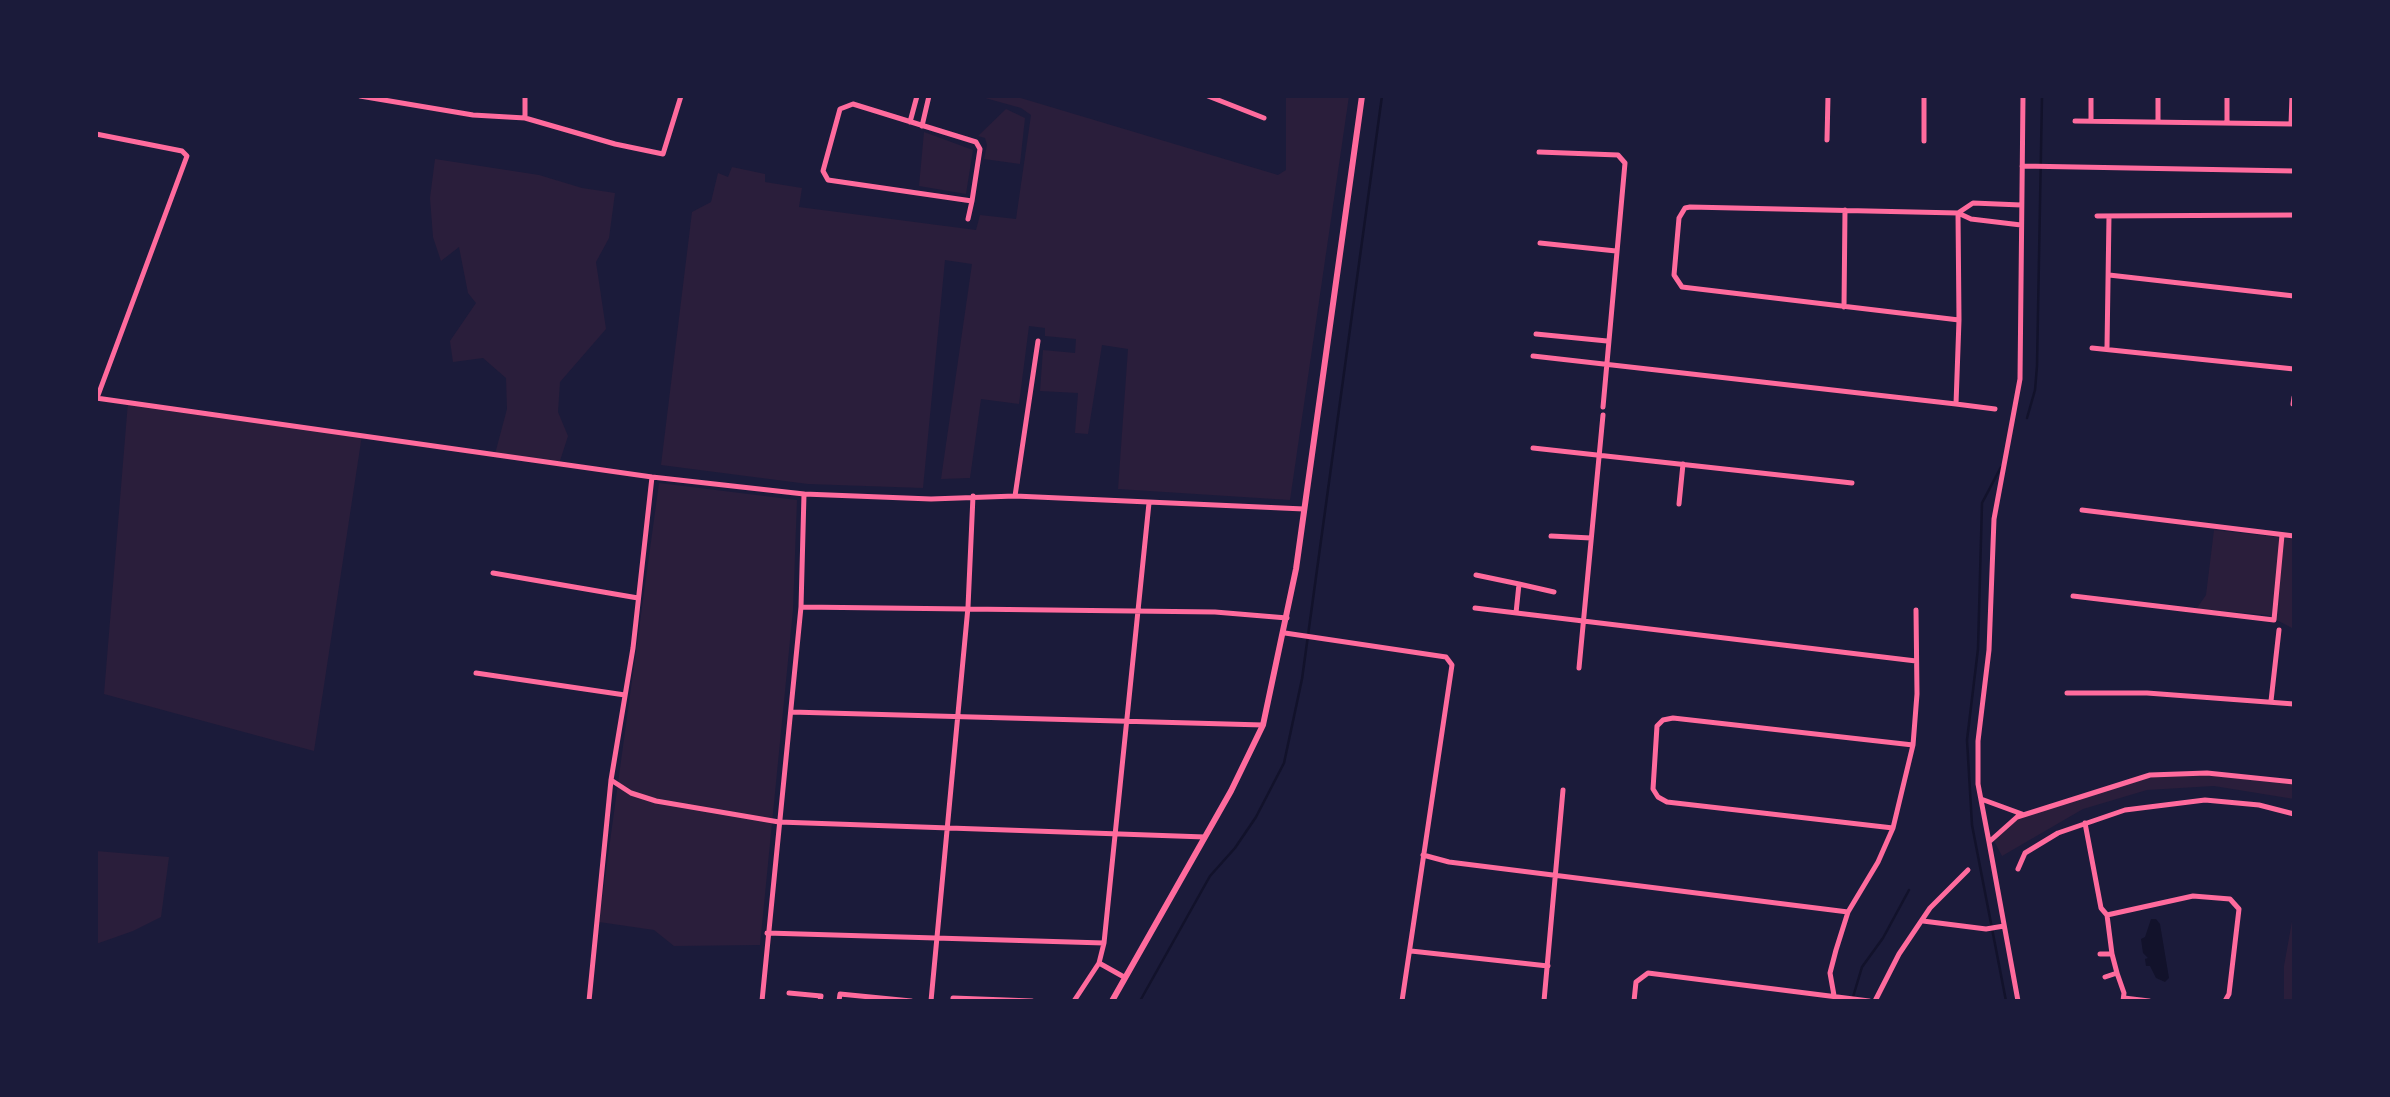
<!DOCTYPE html>
<style>
body{margin:0}
#map{position:relative;width:2390px;height:1097px;overflow:hidden;background:#1b1b3a;font-family:"PT Sans",sans-serif}
canvas{display:block}
.frame{position:absolute;inset:0;border:98px solid #1b1b3a;pointer-events:none}
</style>
<div id="map">
<canvas width="2390" height="1097"></canvas>
<div class="frame"></div>
</div>
<script>
const g = document.querySelector('canvas').getContext('2d');
g.lineJoin = 'round';
function fill(path, color) { g.fillStyle = color; g.fill(path, 'evenodd'); }
const toPath = rows => new Path2D(rows.map(r => 'M' + r).join(''));
function strokePath(path, color, width, dash) { g.strokeStyle = color; g.lineWidth = width; g.lineCap = dash ? 'butt' : 'round'; g.setLineDash(dash || []); g.stroke(path); }
const green = toPath([
 [978,96,1014,96,1278,175,1286,170,1286,96,1349,96,1290,500,1118,489,1128,349,1102,345,1088,434,1075,433,1078,393,1040,391,1043,350,1075,353,1076,339,1045,336,1045,328,1029,326,1019,404,981,399,970,478,941,479,972,264,945,260,923,488,808,484,661,465,692,212,711,202,718,173,728,177,732,167,765,174,765,182,802,188,799,207,976,230,980,215,1016,219,1031,115,1021,108],
 [1006,109,1025,118,1020,164,984,159,987,145,985,138,978,136],
 [924,132,973,150,966,194,919,186],
 [435,159,539,175,582,188,615,193,609,238,596,262,606,329,560,382,558,412,568,436,559,464,495,454,507,409,506,378,483,358,453,362,450,341,476,303,468,293,459,247,441,261,433,237,430,198],
 [128,402,362,435,314,751,104,694],
 [659,483,797,500,793,610,760,945,674,946,654,930,599,922],
 [2214,530,2294,539,2294,629,2267,615,2213,610,2209,612,2197,608,2206,595],
 [2206,775,2294,784,2294,799,2214,786,2147,790,2083,809,2002,856,1992,837,2017,817,2151,777],
 [96,851,169,857,161,917,133,931,96,944],
 [2294,910,2294,1001,2284,1001,2284,966]
]);
const water = toPath([
 [2151,919,2156,919,2160,924,2169,978,2165,982,2156,978,2150,966,2146,966,2145,959,2148,958,2143,953,2141,939,2145,937]
]);
const stream = toPath([
 [2027,418,2035,390,2037,366,2042,96],
 [2001,467,1982,503,1978,649,1967,740,1972,825,2006,1001],
 [1853,997,1862,967,1883,938,1909,890],
 [1140,1001,1210,876,1235,848,1256,817,1284,763,1302,679,1382,96]
]);
const minor = toPath([
 [360,96,473,115,525,118,615,144,663,154,681,96],
 [1208,96,1264,118],
 [2227,96,2227,123],
 [525,118,525,96],
 [2091,119,2091,96],
 [2075,121,2294,124],
 [2158,121,2158,96],
 [910,122,917,96],
 [2291,124,2292,96],
 [922,126,929,96],
 [96,134,182,151,187,156,97,398],
 [1827,140,1828,96],
 [1924,141,1924,96],
 [1539,152,1618,155,1625,163,1603,407],
 [2022,166,2294,171],
 [1958,213,1973,203,2021,205],
 [2097,216,2294,215],
 [968,219,972,201,980,149,976,142,853,104,840,109,823,171,828,180,972,201],
 [1540,243,1616,251],
 [2109,275,2294,296],
 [1844,307,1845,210],
 [1959,320,1682,287,1674,275,1679,218,1685,208,1690,207,1958,213,1971,219,2021,225],
 [1536,334,1607,341],
 [2107,347,2109,216],
 [2092,348,2294,369],
 [1533,356,1956,404,1959,320,1958,213],
 [96,398,652,477,804,494],
 [1956,404,1995,409],
 [2293,404,2294,397],
 [1533,448,1852,483],
 [1015,496,1038,341],
 [1679,504,1683,464],
 [2082,510,2294,536],
 [1551,536,1591,538],
 [493,573,638,598],
 [1476,575,1519,584],
 [2073,596,2274,620,2282,535],
 [801,607,1215,612,1287,618],
 [1475,608,1916,661],
 [1516,613,1519,584,1554,592],
 [1285,633,1446,657,1452,665,1402,1001],
 [1579,668,1603,415],
 [476,673,625,695],
 [2067,693,2147,693,2294,704],
 [2271,701,2279,630],
 [791,712,1263,725],
 [611,780,631,793,656,801,779,822,1205,837],
 [1981,799,2022,814],
 [2085,823,2101,908,2107,915,2193,896,2230,899,2239,909,2229,994,2225,1001],
 [1893,828,1667,802,1658,797,1653,789,1657,726,1663,720,1673,718,1913,745],
 [1989,842,1978,784,1978,741,1989,650,1994,519,2020,379,2023,96],
 [1423,855,1449,862,1848,912],
 [2018,869,2025,853,2058,833,2125,810,2205,800,2259,805,2294,814],
 [1923,921,1986,929,2004,926],
 [767,933,1104,943],
 [1411,951,1548,966],
 [2100,954,2112,954,2107,915],
 [2112,954,2117,973],
 [1124,977,1099,963,1104,943,1149,503],
 [2105,977,2117,973,2124,993,2123,1001],
 [789,993,821,996,820,1001],
 [2124,998,2149,1001],
 [589,1001,611,780,633,648,652,477],
 [762,1001,801,607,804,494,931,499,1015,496,1304,509],
 [839,1001,840,994,911,1001],
 [931,1001,968,607,973,496],
 [953,1001,953,998,1032,1001],
 [1074,1001,1099,963],
 [1544,1001,1563,790],
 [1634,1001,1636,982,1648,973,1869,1001],
 [1835,1001,1830,973,1836,950,1848,912,1878,862,1893,828,1913,745,1917,694,1916,610],
 [1875,1001,1899,954,1930,908,1968,870],
 [2018,1001,1989,842,2017,817,2150,775,2207,773,2294,782]
]);
const tertiary = toPath([
 [1112,1001,1231,791,1263,725,1296,569,1362,96]
]);
fill(green, '#2a1e3b');
fill(water, '#12122b');
strokePath(stream, '#12122b', 2.5);
strokePath(minor, '#ff6b9d', 5);
strokePath(tertiary, '#ff6b9d', 6);
</script>
